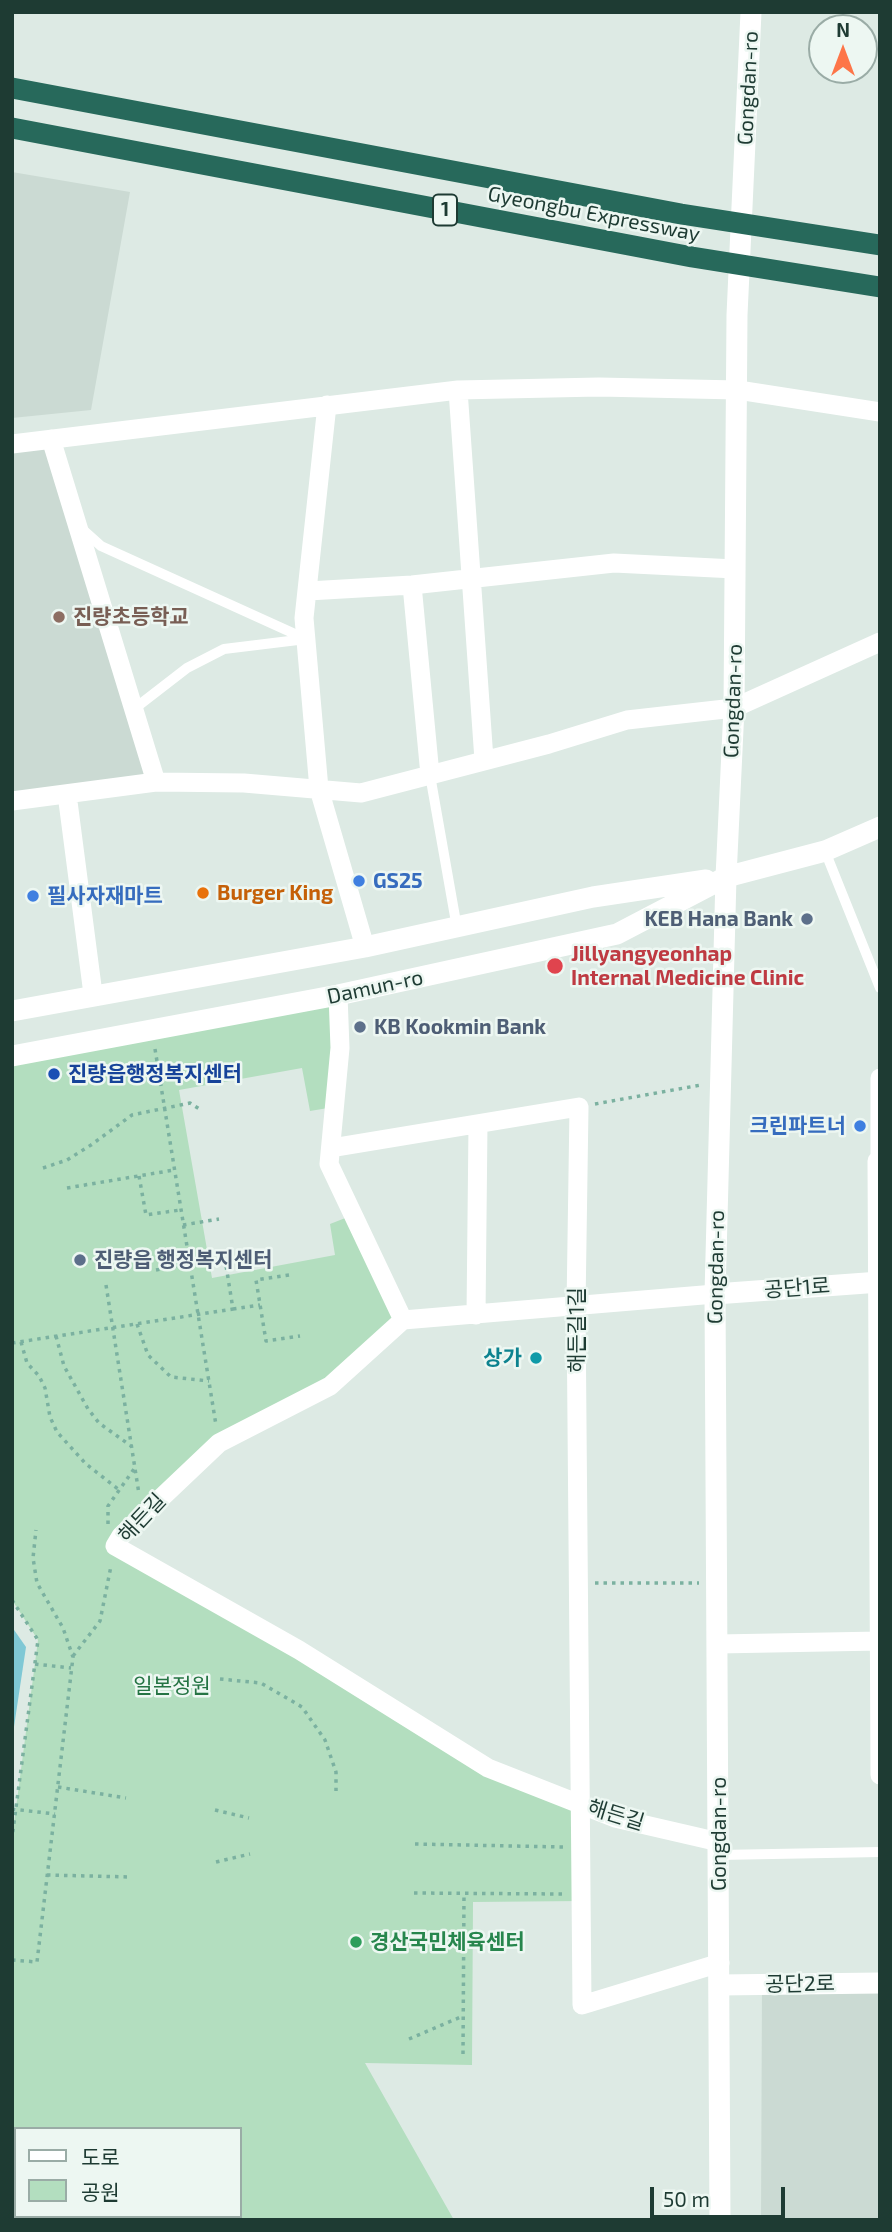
<!DOCTYPE html>
<meta charset="utf-8">
<style>
body{margin:0}
#map{position:relative;width:892px;height:2232px;overflow:hidden;background:#ddeae4;font-family:"Exo 2","Noto Sans KR",sans-serif}
canvas{display:block}
.frame{position:absolute;inset:0;border:14px solid #1e3b33;pointer-events:none}
.legend{position:absolute;left:14px;top:2127px;width:228px;height:91px;box-sizing:border-box;background:#edf7f2;border:2px solid #9aaca6;margin:0;padding:9px 12px;list-style:none;font-size:21px;color:#1e3b33}
.legend li{display:flex;align-items:center;gap:14px;height:35px}
.legend b{width:35px;border:2px solid #9aaca6}
.north{position:absolute;left:808px;top:14px;width:70px;height:70px;box-sizing:border-box;background:#edf7f2;border:2px solid #9aaca6;border-radius:50%;rotate:0deg;font-size:19px;font-weight:700;line-height:28px;text-align:center;color:#1e3b33}
.north::after{content:'';display:block;margin:auto;width:24px;height:32px;background:#fd7548;clip-path:polygon(50% 0,100% 100%,50% 72%,0 100%)}
.scale{position:absolute;left:650px;top:2187px;width:135px;height:32px;box-sizing:border-box;border:4px solid #1e3b33;border-top:0;padding-left:9px;font-size:21px;line-height:24px;white-space:nowrap;color:#1e3b33;-webkit-text-stroke:5px #edf7f2;paint-order:stroke}
</style>
<div id="map">
<canvas width="892" height="2232"></canvas>
<div class="frame"></div>
<ul class="legend">
<li><b style="height:9px;background:#fff"></b>도로</li>
<li><b style="height:19px;background:#b3debf"></b>공원</li>
</ul>
<div class="north">N</div>
<div class="scale">50 m</div>
</div>
<script>
const g = document.querySelector('canvas').getContext('2d');
g.lineJoin = 'round';
function fill(path, color) { g.fillStyle = color; g.fill(path, 'evenodd'); }
const toPath = rows => new Path2D(rows.map(r => 'M' + r).join(''));
function strokePath(path, color, width, dash) { g.strokeStyle = color; g.lineWidth = width; g.lineCap = dash ? 'butt' : 'round'; g.setLineDash(dash || []); g.stroke(path); }
function write(font, color, halo, rows, align = 'center') {
  g.font = font + ' "Exo 2","Noto Sans KR",sans-serif'; g.lineWidth = 5; g.setLineDash([]); g.textBaseline = 'middle'; g.strokeStyle = halo; g.fillStyle = color; for (const [text, x, y, turn = 0] of rows) {
    g.save(); g.translate(x, y); g.rotate((+turn || 0) * Math.PI / 180); g.textAlign = isNaN(turn) ? turn : align; if (halo) g.strokeText(text, 0, 0); g.fillText(text, 0, 0); g.restore();
  }
}
const built = toPath([
 [12,172,130,192,91,410,12,418],
 [51,439,156,782,12,802,12,444],
 [880,1983,880,2220,761,2220,762,1984]
]);
const green = toPath([
 [338,995,334,1107,310,1111,302,1068,179,1090,212,1278,335,1255,330,1224,353,1215,403,1320,330,1386,219,1443,115,1546,488,1768,581,1805,582,1901,473,1902,472,2065,365,2063,454,2220,12,2220,12,1838,38,1640,12,1600,12,1057],
 [16,2129,240,2129,240,2216,16,2216]
]);
const water = toPath([
 [12,1627,26,1647,12,1740]
]);
const path = toPath([
 [155,1049,216,1425],
 [595,1104,701,1085],
 [43,1168,67,1160,91,1145,132,1115,190,1103,201,1110],
 [139,1176,146,1215,180,1210],
 [67,1188,174,1170],
 [183,1225,219,1219],
 [156,1270,189,1264],
 [289,1275,256,1280,266,1341,300,1336],
 [106,1285,139,1494],
 [233,1309,260,1305],
 [137,1324,148,1355,171,1377,209,1381],
 [56,1336,64,1366,88,1409,99,1423,131,1446],
 [21,1342,27,1363,39,1376,45,1388,50,1417,57,1432,86,1464,118,1489],
 [12,1343,233,1309,224,1253],
 [12,1469,12,1493],
 [108,1524,108,1506,134,1469],
 [595,1583,699,1583],
 [12,1600,38,1640,12,1838],
 [73,1656,100,1621,111,1566],
 [35,1664,71,1668],
 [220,1679,261,1683,302,1707,325,1740,336,1772,336,1791],
 [58,1787,126,1798],
 [12,1809,55,1814],
 [215,1810,249,1818],
 [415,1844,563,1847],
 [216,1862,250,1854],
 [47,1875,132,1877],
 [414,1893,563,1894],
 [12,1960,37,1962,73,1657,63,1628,37,1583,33,1558,36,1530],
 [409,2039,463,2016],
 [463,2054,464,1894]
]);
const service = toPath([
 [82,529,101,546,306,639],
 [134,709,187,668,224,649,306,639],
 [430,775,457,928],
 [825,851,880,988],
 [719,1855,880,1852]
]);
const minor = toPath([
 [458,390,484,760],
 [327,405,304,618,319,789,365,947],
 [51,439,156,782],
 [12,444,458,390,599,387,738,390,880,412],
 [412,585,430,775],
 [308,591,412,585,614,563,735,569],
 [67,794,93,994],
 [12,801,156,782,244,783,361,793,549,744,627,720,734,708,880,642],
 [338,995,340,1048,329,1164,403,1320],
 [880,1078,880,1161],
 [331,1148,579,1107,576,1307,582,2005,720,1963],
 [877,1161,880,1775],
 [476,1315,478,1124],
 [403,1320,330,1386,219,1443,121,1536,115,1546,299,1650,488,1768,615,1818,719,1842],
 [403,1320,715,1294],
 [718,1644,880,1641]
]);
const tertiary = toPath([
 [751,12,737,315,734,708,726,877,825,851,880,827],
 [715,1294,880,1282],
 [720,1985,880,1983]
]);
const secondary = toPath([
 [12,1011,365,947,593,897,706,880],
 [12,1056,338,995,617,934,726,877],
 [720,2220,715,1294,726,877]
]);
const motorway = toPath([
 [12,88,681,214,880,245],
 [12,128,692,257,880,287]
]);
const markers = [
 [59,617,7,"#8d6e63"],
 [359,881,7,"#3f7fe0"],
 [203,893,7,"#e8710a"],
 [33,896,7,"#3f7fe0"],
 [807,919,7,"#5c6f8a"],
 [555,966,9,"#e0444e"],
 [360,1027,7,"#5c6f8a"],
 [54,1074,7,"#1a4fb4"],
 [860,1126,7,"#3f7fe0"],
 [80,1260,7,"#5c6f8a"],
 [536,1358,7,"#0f9aa8"],
 [356,1942,7,"#2e9e5b"]
];
const shields = [
 [445,210,24]
];
const shieldNames = [
 ["1",445,210]
];
const streetNames = [
 ["Gongdan-ro",748,88,-87],
 ["Gyeongbu Expressway",594,214,11],
 ["Gongdan-ro",733,701,-88],
 ["Damun-ro",375,987,-12],
 ["Gongdan-ro",716,1267,-89],
 ["공단1로",797,1288,-4],
 ["해든길1길",577,1330,-90],
 ["해든길",142,1518,-47],
 ["해든길",616,1815,17],
 ["Gongdan-ro",719,1834,-90],
 ["공단2로",800,1984,-1]
];
const educationNames = [
 ["진량초등학교",73,617]
];
const shopNames = [
 ["GS25",373,881],
 ["필사자재마트",47,896],
 ["크린파트너",846,1126,"right"]
];
const foodNames = [
 ["Burger King",217,893]
];
const serviceNames = [
 ["KEB Hana Bank",793,919,"right"],
 ["KB Kookmin Bank",374,1027],
 ["진량읍 행정복지센터",94,1260]
];
const healthNames = [
 ["Jillyangyeonhap",571,954],
 ["Internal Medicine Clinic",571,978]
];
const transitNames = [
 ["진량읍행정복지센터",68,1074]
];
const cultureNames = [
 ["상가",522,1358]
];
const parkNames = [
 ["일본정원",172,1686]
];
const leisureNames = [
 ["경산국민체육센터",370,1942]
];
fill(built, '#cbdad3');
fill(green, '#b3debf');
fill(water, '#7fc8d5');
strokePath(path, '#7bb1a0', 3.5, [3.5, 5]);
strokePath(service, '#fff', 10);
strokePath(minor, '#fff', 19);
strokePath(tertiary, '#fff', 21);
strokePath(secondary, '#fff', 21);
strokePath(motorway, '#27695b', 21);
for (const [x, y, r, color] of markers) { const dot = new Path2D(); dot.arc(x, y, r, 0, 2 * Math.PI); g.fillStyle = color; g.fill(dot); strokePath(dot, '#edf7f2', 2.5); }
for (const [x, y, w] of shields) { const box = new Path2D(); box.roundRect(x - w / 2, y - 15.5, w, 31, 5); g.fillStyle = '#edf7f2'; g.fill(box); strokePath(box, '#1e3b33', 2); }
write('bold 19px', '#1e3b33', null, shieldNames);
write('21px', '#1e3b33', '#edf7f2', streetNames);
write('bold 21px', '#785e54', '#edf7f2', educationNames, 'left');
write('bold 21px', '#366cbe', '#edf7f2', shopNames, 'left');
write('bold 21px', '#c56008', '#edf7f2', foodNames, 'left');
write('bold 21px', '#4e5e75', '#edf7f2', serviceNames, 'left');
write('bold 21px', '#be3a42', '#edf7f2', healthNames, 'left');
write('bold 21px', '#164399', '#edf7f2', transitNames, 'left');
write('bold 21px', '#0d838f', '#edf7f2', cultureNames, 'right');
write('21px', '#257444', '#edf7f2', parkNames);
write('bold 21px', '#27864d', '#edf7f2', leisureNames, 'left');
</script>
